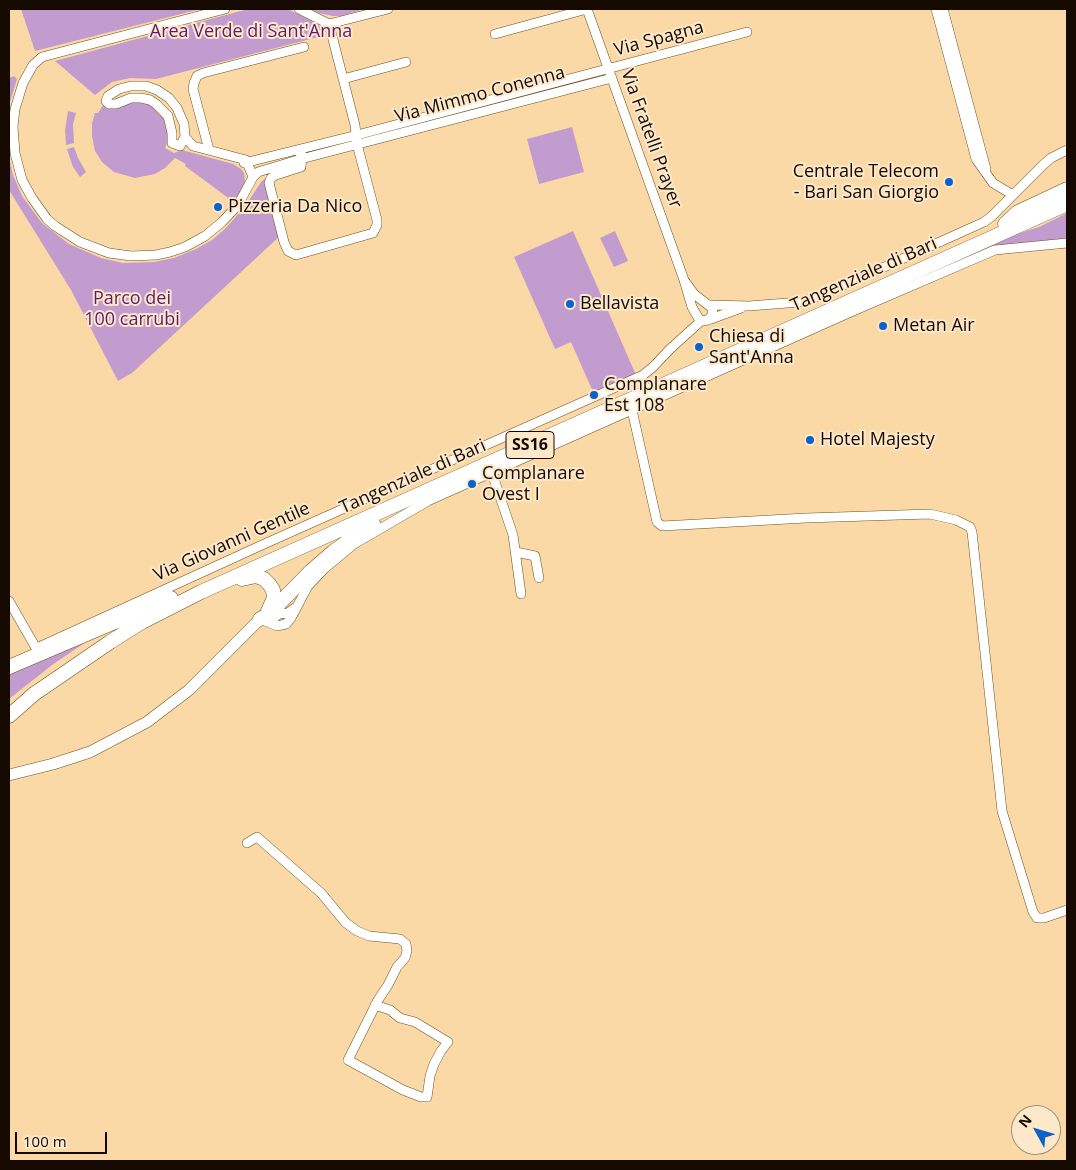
<!DOCTYPE html>
<style>
body{margin:0}
#map{position:relative;width:1076px;height:1170px;overflow:hidden;background:#fbd9a6;font-family:"Open Sans",sans-serif}
canvas{display:block}
.frame{position:absolute;inset:0;border:10px solid #150900;pointer-events:none}
.north{position:absolute;left:1011px;top:1105px;width:50px;height:50px;box-sizing:border-box;background:#fde8ca;border:1px solid #a08f79;border-radius:50%;rotate:309deg;font-size:14px;font-weight:700;line-height:20px;text-align:center;color:#150900}
.north::after{content:'';display:block;margin:auto;width:18px;height:22px;background:#0b62cb;clip-path:polygon(50% 0,100% 100%,50% 72%,0 100%)}
.scale{position:absolute;left:15px;top:1132px;width:92px;height:22px;box-sizing:border-box;border:2px solid #150900;border-top:0;padding-left:6px;font-size:15px;line-height:18px;white-space:nowrap;color:#150900;-webkit-text-stroke:4px #fde8ca;paint-order:stroke}
</style>
<div id="map">
<canvas width="1076" height="1170"></canvas>
<div class="frame"></div>
<div class="north">N</div>
<div class="scale">100 m</div>
</div>
<script>
const g = document.querySelector('canvas').getContext('2d');
g.lineJoin = 'round';
function fill(path, color) { g.fillStyle = color; g.fill(path, 'evenodd'); }
const toPath = rows => new Path2D(rows.map(r => 'M' + r).join(''));
function strokePath(path, color, width, dash) { g.strokeStyle = color; g.lineWidth = width; g.lineCap = dash ? 'butt' : 'round'; g.setLineDash(dash || []); g.stroke(path); }
function write(font, color, halo, rows, align = 'center') {
  g.font = font + ' "Open Sans",sans-serif'; g.lineWidth = 4; g.setLineDash([]); g.textBaseline = 'middle'; g.strokeStyle = halo; g.fillStyle = color; for (const [text, x, y, turn = 0] of rows) {
    g.save(); g.translate(x, y); g.rotate((+turn || 0) * Math.PI / 180); g.textAlign = isNaN(turn) ? turn : align; if (halo) g.strokeText(text, 0, 0); g.fillText(text, 0, 0); g.restore();
  }
}
const green = toPath([
 [21,9,201,9,35,51],
 [248,9,288,9,318,24,326,35,156,79,130,78,112,82,95,95,55,61],
 [310,9,365,9,341,16,333,16,319,13],
 [14,76,17,79,9,105,9,78],
 [137,101,149,104,163,116,167,124,168,141,165,148,174,153,182,150,233,164,241,169,244,173,245,182,235,203,185,166,186,164,175,158,165,168,155,174,135,178,114,172,102,162,95,151,92,136,92,123,95,113,98,113,104,104,112,109,128,102],
 [68,111,76,113,73,124,74,143,66,145,65,130],
 [572,127,584,172,539,184,527,139],
 [74,147,78,158,86,172,80,177,73,167,67,149],
 [9,158,13,175,22,196,42,223,69,244,101,258,123,263,154,262,174,258,196,249,212,240,226,228,246,205,261,182,271,174,280,236,132,373,118,381,71,290,9,190],
 [1067,213,1067,240,1005,245,875,299,874,297,1011,236,1039,227],
 [573,231,636,375,594,394,571,342,555,349,514,257],
 [615,231,628,261,614,267,600,238],
 [108,627,52,665,9,699,9,671]
]);
const minor = toPath([
 [587,9,684,280,692,307,699,319,703,321,708,320,713,314,712,308,694,294,684,280],
 [936,9,976,159,993,183,1013,195],
 [943,9,986,169],
 [329,24,388,9],
 [495,34,587,9],
 [343,79,406,62],
 [185,137,180,146,172,143,172,133,168,116,156,104,150,100,141,98,131,98,116,104,109,104,106,101,108,96,119,89,131,86,146,86,157,90,169,98,177,108,184,124,185,137,193,146,246,160,253,177,238,205,222,222,205,236,185,247,170,252,156,255,131,256,109,253,80,242,55,226,47,219,32,198,22,180,15,153,13,127,15,109,23,83,33,65,42,57,225,9],
 [209,150,193,89,194,83,197,76,203,73,304,47],
 [298,151,302,155,301,167,276,175,271,178,269,183,284,242,288,251,296,255,373,233,377,225,377,220,357,144,355,125,329,24,299,9],
 [244,163,357,135,747,32],
 [253,177,258,172,301,159,612,78],
 [710,305,749,306,800,302,820,296,984,222,991,217,1043,165,1051,158,1067,150],
 [711,319,741,308],
 [632,410,657,522,662,526,806,518,930,514,956,520,970,527,972,532,1002,811,1033,912,1037,918,1044,918,1067,910],
 [492,473,513,535,521,594],
 [516,552,535,556,539,578],
 [9,601,36,648],
 [260,619,277,626,286,624,291,618,308,586,324,569,354,544,428,501,851,312,995,250,1067,243],
 [270,622,279,614,288,613,296,607],
 [41,646,262,545,643,375,653,367,670,349,701,321],
 [247,843,257,837,321,893,346,923,357,931,369,936,400,939,406,944,407,951,405,958,397,967,388,985,378,1000,348,1060,403,1090,421,1097,427,1097,430,1076,434,1064,441,1051,448,1042,415,1022,400,1018,390,1010,375,1005]
]);
const major = toPath([
 [9,775,53,764,90,752,147,722,189,690,260,619]
]);
const highway = toPath([
 [1005,224,1018,212,1067,189],
 [242,579,256,576,264,579,269,584,273,590,274,598,268,611],
 [260,619,269,614,311,571,333,552,373,523],
 [9,667,171,598],
 [9,716,34,694,110,642,142,622,201,592,1067,204]
]);
const markers = [
 [949,182,5,"#0b62cb"],
 [218,207,5,"#0b62cb"],
 [570,304,5,"#0b62cb"],
 [883,326,5,"#0b62cb"],
 [699,347,5,"#0b62cb"],
 [594,395,5,"#0b62cb"],
 [810,440,5,"#0b62cb"],
 [472,484,5,"#0b62cb"]
];
const shields = [
 [530,445,48]
];
const shieldNames = [
 ["SS16",530,445]
];
const parkNames = [
 ["Area Verde di Sant'Anna",251,32],
 ["Parco dei",132,299],
 ["100 carrubi",132,320]
];
const streetNames = [
 ["Via Spagna",659,39,-15],
 ["Via Mimmo Conenna",480,95,-15],
 ["Via Fratelli Prayer",651,139,70],
 ["Tangenziale di Bari",864,275,-24],
 ["Tangenziale di Bari",413,477,-24],
 ["Via Giovanni Gentile",232,542,-24]
];
const poiNames = [
 ["Centrale Telecom",939,172,"right"],
 ["- Bari San Giorgio",939,193,"right"],
 ["Pizzeria Da Nico",228,207],
 ["Bellavista",580,304],
 ["Metan Air",893,326],
 ["Chiesa di",709,337],
 ["Sant'Anna",709,358],
 ["Complanare",604,385],
 ["Est 108",604,406],
 ["Hotel Majesty",820,440],
 ["Complanare",482,474],
 ["Ovest I",482,495]
];
fill(green, '#c29ccf');
strokePath(minor, '#6d501f', 10);
strokePath(major, '#6d501f', 12);
strokePath(highway, '#6d501f', 15);
strokePath(minor, '#fff', 9);
strokePath(major, '#fff', 11);
strokePath(highway, '#fff', 14);
for (const [x, y, r, color] of markers) { const dot = new Path2D(); dot.arc(x, y, r, 0, 2 * Math.PI); g.fillStyle = color; g.fill(dot); strokePath(dot, '#fde8ca', 2); }
for (const [x, y, w] of shields) { const box = new Path2D(); box.roundRect(x - w / 2, y - 13.5, w, 27, 4); g.fillStyle = '#fde8ca'; g.fill(box); strokePath(box, '#150900', 1); }
write('bold 16px', '#150900', null, shieldNames);
write('18px', '#5e1a71', '#fde8ca', parkNames);
write('18px', '#150900', '#fde8ca', streetNames);
write('18px', '#150900', '#fde8ca', poiNames, 'left');
</script>
